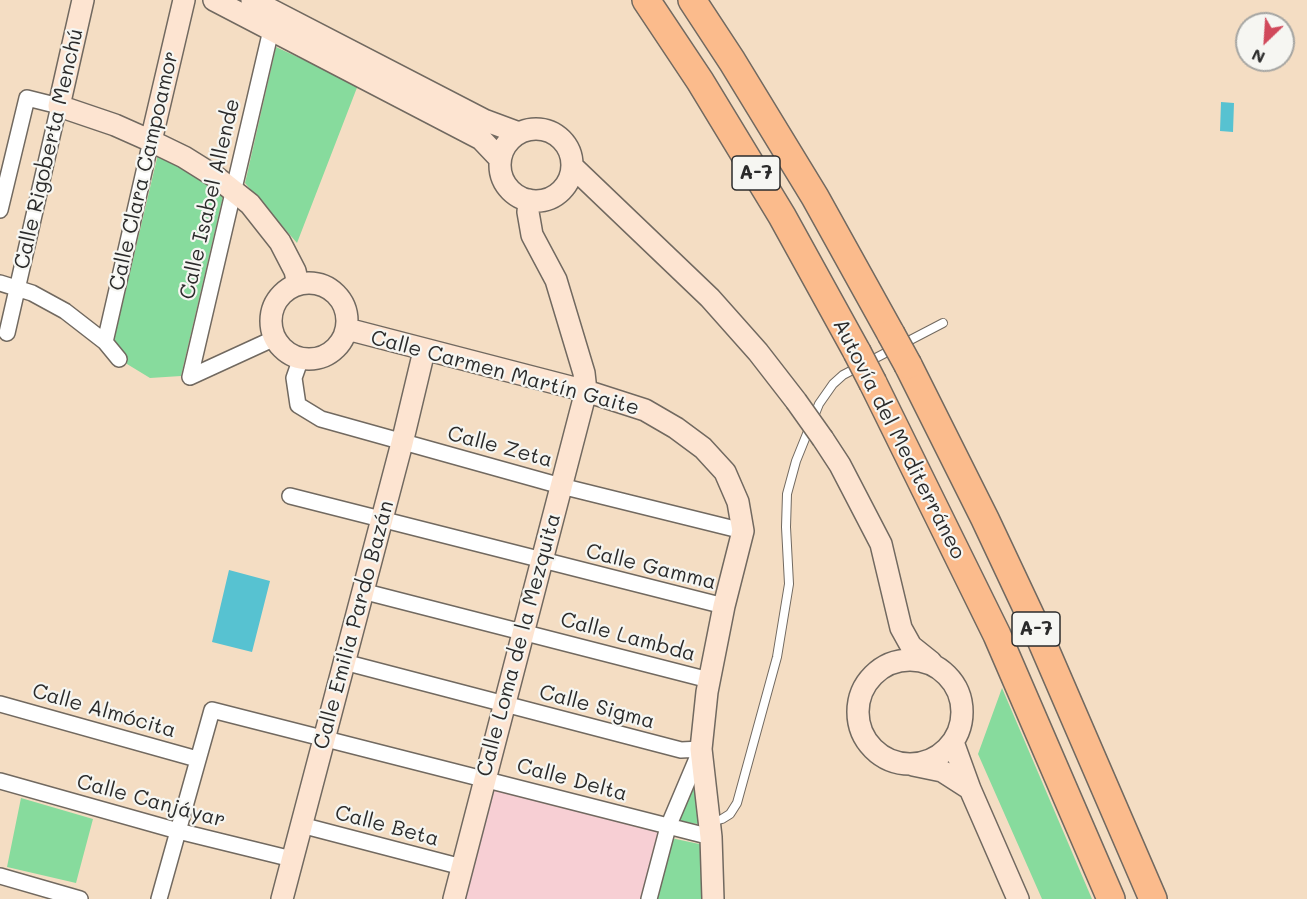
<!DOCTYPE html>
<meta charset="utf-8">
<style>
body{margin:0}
#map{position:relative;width:1307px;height:899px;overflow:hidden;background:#f4ddc3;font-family:Mali,sans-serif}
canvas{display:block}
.north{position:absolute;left:1235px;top:12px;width:60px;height:60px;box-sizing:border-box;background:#f6f6f2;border:2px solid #a5a5a2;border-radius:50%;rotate:205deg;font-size:16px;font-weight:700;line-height:24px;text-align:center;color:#2b2b2b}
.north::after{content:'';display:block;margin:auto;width:21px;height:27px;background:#d1495b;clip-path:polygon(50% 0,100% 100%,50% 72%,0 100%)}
</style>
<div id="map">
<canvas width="1307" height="899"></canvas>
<div class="north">N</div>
</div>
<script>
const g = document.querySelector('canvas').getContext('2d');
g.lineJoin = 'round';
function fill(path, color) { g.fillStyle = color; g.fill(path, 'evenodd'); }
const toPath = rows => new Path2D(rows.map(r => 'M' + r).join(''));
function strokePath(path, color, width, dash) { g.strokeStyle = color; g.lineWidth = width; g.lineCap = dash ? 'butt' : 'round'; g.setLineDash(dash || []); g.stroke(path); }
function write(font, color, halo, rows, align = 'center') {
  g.font = font + ' Mali,sans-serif'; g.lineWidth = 4.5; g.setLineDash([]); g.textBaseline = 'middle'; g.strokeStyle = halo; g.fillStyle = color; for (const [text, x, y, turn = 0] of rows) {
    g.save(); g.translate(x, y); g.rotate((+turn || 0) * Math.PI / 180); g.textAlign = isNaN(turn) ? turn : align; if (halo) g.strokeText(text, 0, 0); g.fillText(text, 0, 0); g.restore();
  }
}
const built = toPath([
 [484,779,668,827,649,899,454,899]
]);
const green = toPath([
 [276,47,358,85,297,243,245,183],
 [158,154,224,192,181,376,150,378,127,364,114,340],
 [1002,688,1092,899,1042,899,978,754],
 [699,768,698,824,676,821],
 [21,798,93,819,76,883,7,867],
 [671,838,704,845,706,899,655,899]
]);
const water = toPath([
 [1221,102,1234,103,1233,132,1220,131],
 [229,570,270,581,252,652,212,642]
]);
const lane = toPath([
 [711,822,722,819,730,814,737,803,777,657,789,584,786,527,787,494,796,461,819,404,833,384,843,375,943,323]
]);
const street = toPath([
 [0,210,27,98,59,106,7,333],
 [0,283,32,293,65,311,105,342,119,359],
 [105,342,151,141],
 [301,358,294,378,298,405,321,419,561,486,743,531],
 [190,377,271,30],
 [190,377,275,338],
 [290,496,724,606],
 [362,591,709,680],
 [344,662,681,750,701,749,668,827,649,899],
 [0,704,197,759],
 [0,781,178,831,292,859],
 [301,825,462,867],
 [0,876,80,899],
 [159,899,212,710,711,837]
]);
const secondary = toPath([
 [83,0,59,106,115,125,151,141,184,157,216,177,250,204,280,242,295,271,298,284],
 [214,0,481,139,500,159],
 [252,0,484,120,519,133],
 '500 165a36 36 0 1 1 72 0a36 36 0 1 1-72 0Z',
 [151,141,184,0],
 [573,167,710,298,758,352,796,401],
 '271 321a38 38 0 1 1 76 0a38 38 0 1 1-76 0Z',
 [347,329,586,391,645,410,676,428,703,448,725,472,738,502,743,531,724,606,707,692,701,749,711,837,713,899],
 [823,439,840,465,881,544,901,628,911,646,931,662],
 '858 712a52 52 0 1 1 104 0a52 52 0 1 1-104 0Z',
 [953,742,970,789,1018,899],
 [913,765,942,771,970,789],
 [282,899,402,443,424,351],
 [454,899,586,391,584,373,556,280,532,235,528,212,529,200]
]);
const highway = toPath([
 [646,0,700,81,782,216,857,352],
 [692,0,732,61,815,197,891,334],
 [908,365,985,519,1032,619,1153,899],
 [873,383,997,635,1111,899]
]);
const secondaryBridge = toPath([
 [796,401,823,439]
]);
const highwayBridge = toPath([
 [891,334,908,365],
 [857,352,873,383]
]);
const shields = [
 [756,173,48],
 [1036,629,48]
];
const shieldNames = [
 ["A-7",756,173],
 ["A-7",1036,629]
];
const streetNames = [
 ["Calle Rigoberta Menchú",49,149,-77],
 ["Calle Clara Campoamor",144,171,-77],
 ["Calle Isabel Allende",210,199,-77],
 ["Calle Carmen Martín Gaite",505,373,15],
 ["Autovía del Mediterráneo",899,439,63],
 ["Calle Zeta",500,447,15],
 ["Calle Gamma",651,567,14],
 ["Calle Emilia Pardo Bazán",354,625,-75],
 ["Calle Lambda",628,637,15],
 ["Calle Loma de la Mezquita",519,645,-75],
 ["Calle Sigma",597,707,15],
 ["Calle Almócita",104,711,16],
 ["Calle Delta",572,780,15],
 ["Calle Canjáyar",151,801,15],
 ["Calle Beta",387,826,15]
];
fill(built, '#f7cfd4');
fill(green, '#87db9d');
fill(water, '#57c2d1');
strokePath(lane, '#716960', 10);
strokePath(street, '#716960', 18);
strokePath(secondary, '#716960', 24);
strokePath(highway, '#716960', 30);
strokePath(lane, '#fff', 8);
strokePath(street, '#fff', 15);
strokePath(secondary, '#fde4d1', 21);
strokePath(highway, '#fbbb8c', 27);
strokePath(secondaryBridge, '#716960', 24, []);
strokePath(highwayBridge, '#716960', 30, []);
strokePath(secondaryBridge, '#fde4d1', 21);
strokePath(highwayBridge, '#fbbb8c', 27);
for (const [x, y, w] of shields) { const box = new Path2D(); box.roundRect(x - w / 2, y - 17, w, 34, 4.5); g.fillStyle = '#f6f6f2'; g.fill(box); strokePath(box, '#2b2b2b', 1.5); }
write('bold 20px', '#2b2b2b', null, shieldNames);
write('21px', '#2b2b2b', '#f6f6f2', streetNames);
</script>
